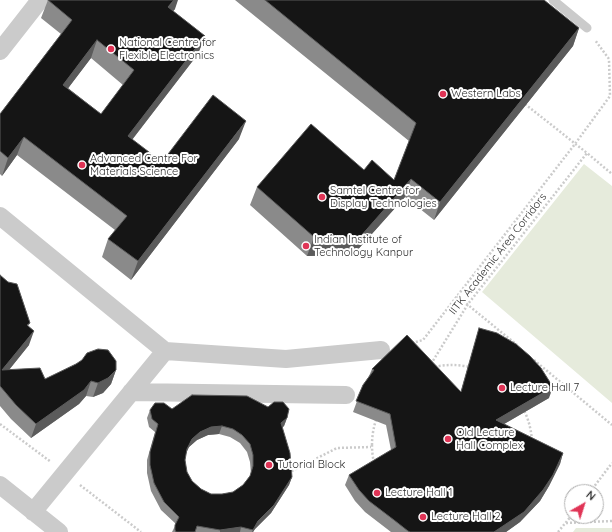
<!DOCTYPE html>
<style>
body{margin:0}
#map{position:relative;width:612px;height:532px;overflow:hidden;background:#fff;font-family:Quicksand,sans-serif}
canvas{display:block}
.north{position:absolute;left:564px;top:484px;width:40px;height:40px;box-sizing:border-box;background:#fff;border:1px solid #ababab;border-radius:50%;rotate:39deg;font-size:11px;font-weight:700;line-height:16px;text-align:center;color:#2e2e2e}
.north::after{content:'';display:block;margin:auto;width:14px;height:18px;background:#e03456;clip-path:polygon(50% 0,100% 100%,50% 72%,0 100%)}
</style>
<div id="map">
<canvas width="612" height="532"></canvas>
<div class="north">N</div>
</div>
<script>
const g = document.querySelector('canvas').getContext('2d');
g.lineJoin = 'round';
function fill(path, color) { g.fillStyle = color; g.fill(path, 'evenodd'); }
const toPath = rows => new Path2D(rows.map(r => 'M' + r).join(''));
function strokePath(path, color, width, dash) { g.strokeStyle = color; g.lineWidth = width; g.lineCap = dash ? 'butt' : 'round'; g.setLineDash(dash || []); g.stroke(path); }
function write(font, color, halo, rows, align = 'center') {
  g.font = font + ' Quicksand,sans-serif'; g.lineWidth = 4; g.setLineDash([]); g.textBaseline = 'middle'; g.strokeStyle = halo; g.fillStyle = color; for (const [text, x, y, turn = 0] of rows) {
    g.save(); g.translate(x, y); g.rotate((+turn || 0) * Math.PI / 180); g.textAlign = isNaN(turn) ? turn : align; if (halo) g.strokeText(text, 0, 0); g.fillText(text, 0, 0); g.restore();
  }
}
const green = toPath([
 [584,164,612,186,612,403,482,292],
 [576,528,612,528,612,532,573,532]
]);
const path = toPath([
 [525,104,587,153],
 [457,296,517,345],
 [412,343,423,340,575,144,610,96,609,59,595,40],
 [534,360,612,425],
 [431,364,468,304,587,153,612,174],
 '372 445a80 80 0 1 1 160 0a80 80 0 1 1-160 0Z',
 [0,424,51,462],
 [288,473,337,448,371,447],
 [80,485,141,532],
 [590,492,612,463],
 [566,523,612,521],
 [558,532,572,515]
]);
const lane = toPath([
 [553,0,587,28]
]);
const street = toPath([
 [0,51,40,0],
 [0,216,165,351,286,359,381,350],
 [131,392,346,395],
 [0,485,59,532],
 [33,512,165,351]
]);
const wall = toPath([
 [48,0,175,9,173,11,205,36,198,54,132,140,162,162,239,139,131,280,102,257,108,239,115,230,17,155,2,176,0,174,0,114,61,34,41,18],
 [91,58,123,85,101,114,68,88],
 [235,0,544,0,579,28,573,46,434,220,405,197,353,255,307,256,250,205,257,187,364,170,394,180,409,141],
 [0,275,30,323,28,326,29,345,9,370,45,379,116,370,111,384,103,393,93,397,86,396,79,404,31,438,11,419,0,406],
 [479,328,549,398,504,424,563,453,560,464,549,486,540,501,520,522,506,532,391,532,365,512,355,501,345,485,349,475,391,450,386,425,353,412,363,385,369,376,372,369,461,391,476,339],
 [172,409,287,418,284,426,282,428,292,477,289,485,271,513,255,529,253,532,172,532,176,524,161,510,151,491,147,473,147,460,155,432,149,427,147,418,150,410],
 [219,434,230,437,240,443,247,452,250,462,251,474,249,477,243,485,233,492,222,494,211,494,201,489,192,481,187,472,185,460,186,453,189,447,197,440,208,435]
]);
const shadedWall = toPath([
 [174,0,178,0,175,9,161,26,168,7],
 [579,28,573,46,434,220,440,202],
 [205,36,198,54,121,154,128,136],
 [97,40,91,58,57,103,63,85],
 [246,121,239,139,131,280,138,261],
 [24,137,17,155,2,176,8,158],
 [411,179,405,197,353,255,307,256,314,237],
 [34,331,29,345,0,381,2,370],
 [116,370,111,384,103,393,93,397,98,383],
 [91,381,86,396,79,404,31,438,36,424],
 [553,387,549,398,492,431,496,420],
 [287,418,284,426,278,431,281,423],
 [222,426,219,434,208,435,197,440,189,447,184,457,187,449,192,439,200,432,211,427],
 [563,453,560,464,549,486,540,501,520,522,506,532,494,532],
 [292,477,289,485,271,513,255,529,253,532,252,532,258,521],
 [241,527,240,532,220,532,220,530]
]);
const building = toPath([
 [48,0,174,0,168,7,205,36,128,136,162,162,213,95,246,121,138,261,108,239,127,216,24,137,8,158,0,151,0,114,72,20,48,0],
 [97,40,134,70,101,114,63,85,97,40],
 [265,0,544,0,579,28,440,202,411,179,360,237,314,237,257,187,311,124,364,170,372,160,394,180,416,123,265,0],
 [0,275,8,282,17,284,30,323,27,325,34,331,2,370,40,368,45,379,76,364,82,360,87,353,98,349,108,350,116,361,116,370,108,378,98,383,91,381,84,390,36,424,16,405,0,386,0,275],
 [479,328,497,333,516,344,530,356,541,368,553,387,496,420,563,453,553,475,543,490,524,512,494,532,410,532,408,531,394,520,369,501,359,490,349,475,396,447,390,414,356,401,363,385,374,370,372,369,407,335,461,392,479,328],
 [192,395,247,396,268,407,274,402,283,402,289,409,287,418,281,423,290,453,292,477,274,505,258,521,253,530,241,527,220,530,197,526,195,532,176,532,175,530,175,525,179,517,164,502,154,483,150,465,150,452,158,424,152,419,150,410,155,403,164,403,172,409,192,395],
 [222,426,233,429,242,435,250,444,253,455,253,466,250,476,243,485,233,492,222,494,211,494,201,489,192,481,187,472,185,460,187,449,192,439,200,432,211,427,222,426]
]);
const markers = [
 [111,49,4,"#e03456"],
 [443,94,4,"#e03456"],
 [82,165,4,"#e03456"],
 [322,197,4,"#e03456"],
 [306,246,4,"#e03456"],
 [502,388,4,"#e03456"],
 [448,439,4,"#e03456"],
 [269,465,4,"#e03456"],
 [377,493,4,"#e03456"],
 [423,517,4,"#e03456"]
];
const poiNames = [
 ["National Centre for",119,43],
 ["Flexible Electronics",119,56],
 ["Western Labs",451,94],
 ["Advanced Centre For",90,159],
 ["Materials Science",90,172],
 ["Samtel Centre for",330,191],
 ["Display Technologies",330,204],
 ["Indian Institute of",314,240],
 ["Technology Kanpur",314,253],
 ["Lecture Hall 7",510,388],
 ["Old Lecture",456,433],
 ["Hall Complex",456,446],
 ["Tutorial Block",277,465],
 ["Lecture Hall 1",385,493],
 ["Lecture Hall 2",431,517]
];
const streetNames = [
 ["IITK Academic Area Corridors",498,254,-52]
];
fill(green, '#e6ebdc');
strokePath(path, '#cbcbcb', 2.5, [2, 2]);
strokePath(lane, '#cbcbcb', 9);
strokePath(street, '#cbcbcb', 18);
fill(wall, '#8a8a8a');
fill(shadedWall, '#5b5b5b');
fill(building, '#151515');
strokePath(building, '#5b5b5b', 1);
for (const [x, y, r, color] of markers) { const dot = new Path2D(); dot.arc(x, y, r, 0, 2 * Math.PI); g.fillStyle = color; g.fill(dot); strokePath(dot, '#fff', 1.5); }
write('11px', '#2e2e2e', '#fff', poiNames, 'left');
write('11px', '#2e2e2e', '#fff', streetNames);
</script>
